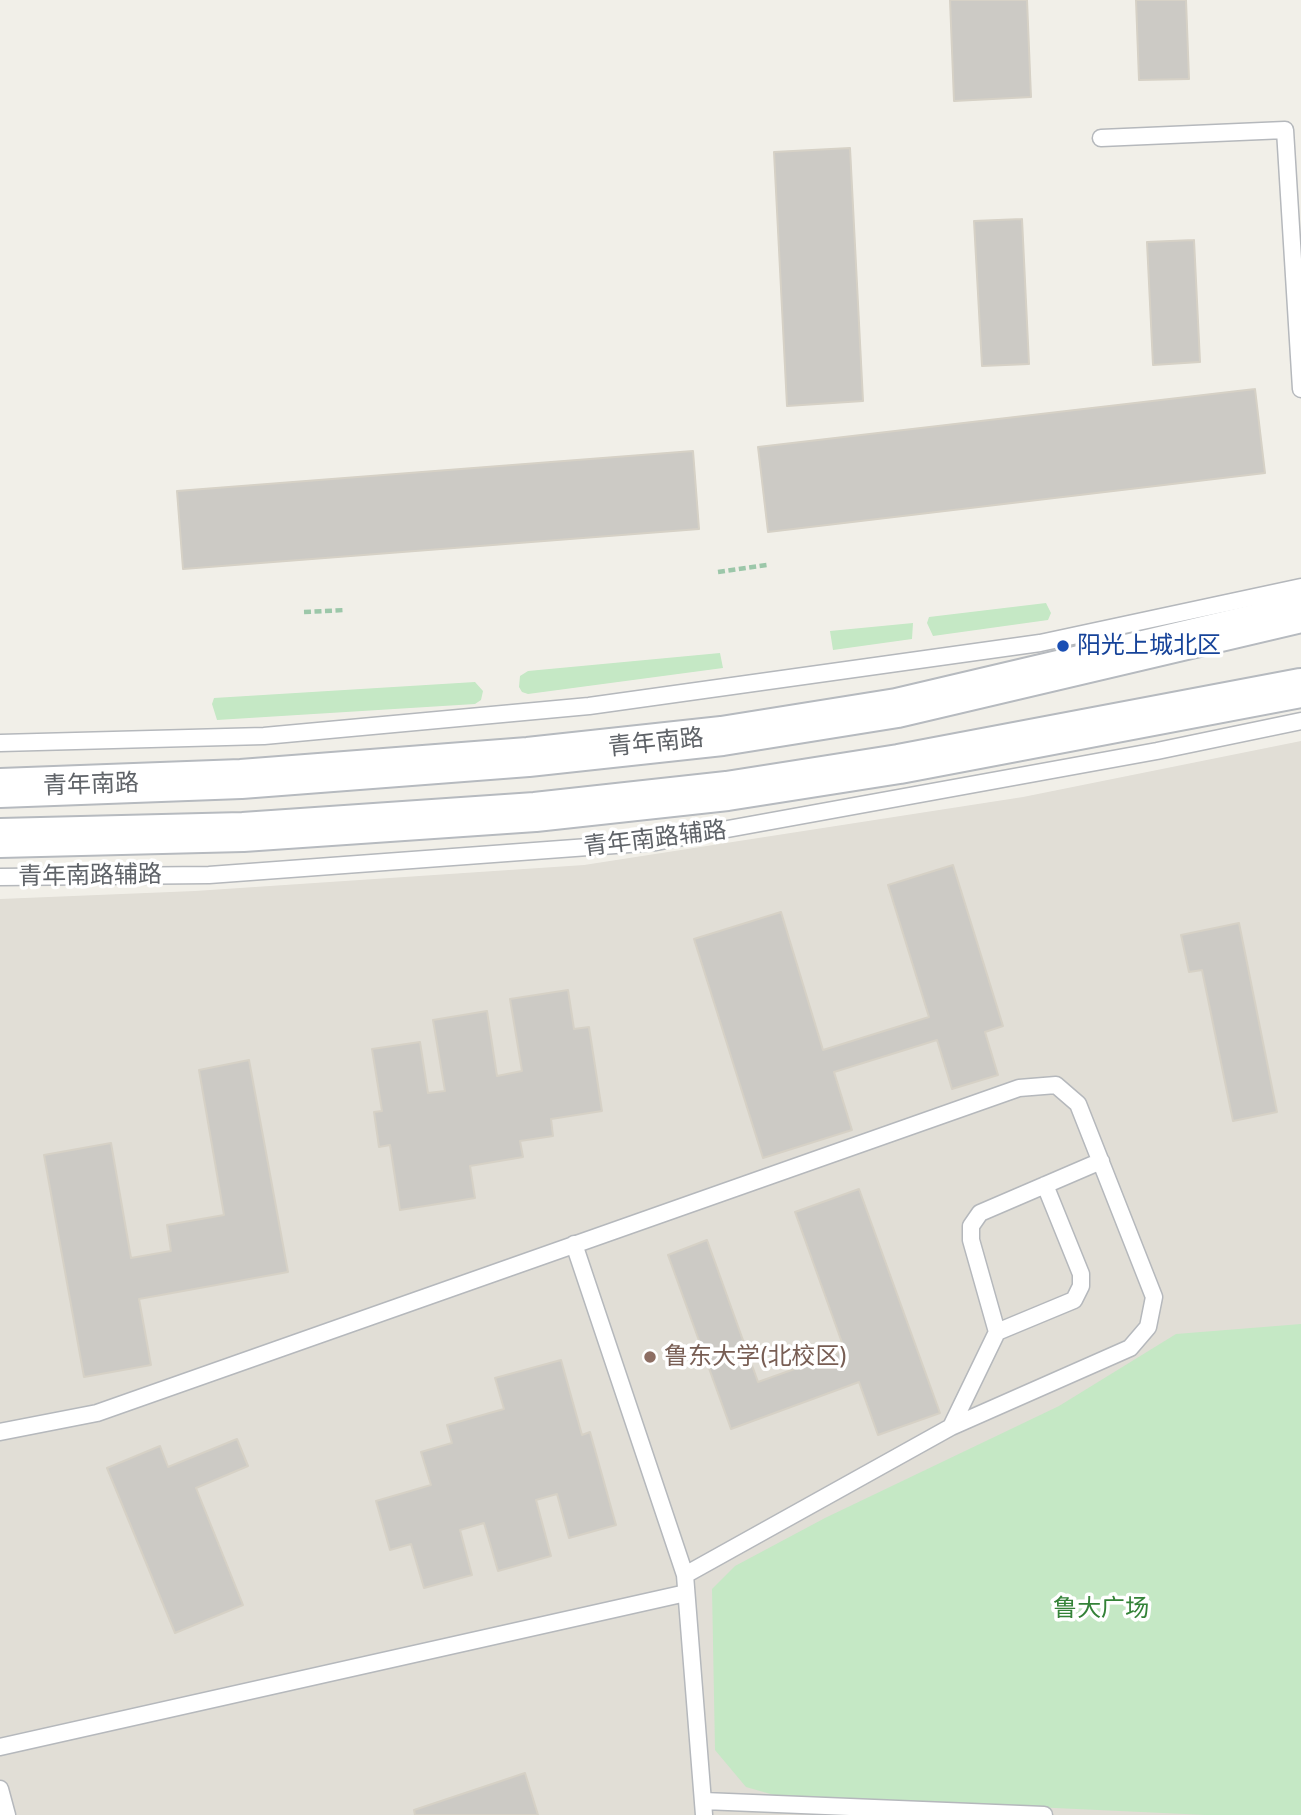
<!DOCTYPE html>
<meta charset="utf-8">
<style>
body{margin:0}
canvas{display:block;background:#f1efe8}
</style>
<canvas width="1301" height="1815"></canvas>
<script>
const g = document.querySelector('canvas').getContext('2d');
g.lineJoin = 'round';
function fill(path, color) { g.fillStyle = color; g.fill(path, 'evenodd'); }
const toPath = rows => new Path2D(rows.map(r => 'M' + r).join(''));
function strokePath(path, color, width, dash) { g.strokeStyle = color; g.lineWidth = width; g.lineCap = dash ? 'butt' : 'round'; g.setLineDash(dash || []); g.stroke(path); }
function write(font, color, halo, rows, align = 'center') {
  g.font = font + ' Cabin,"Noto Sans SC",sans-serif'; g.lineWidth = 7; g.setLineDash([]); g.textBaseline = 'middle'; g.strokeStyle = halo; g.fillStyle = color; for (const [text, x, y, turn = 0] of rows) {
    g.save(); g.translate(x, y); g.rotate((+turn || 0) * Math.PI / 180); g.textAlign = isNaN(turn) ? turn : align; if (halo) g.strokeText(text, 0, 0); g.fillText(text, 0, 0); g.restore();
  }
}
const education = toPath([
 [1301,741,1301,1815,0,1815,0,899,195,891,584,865,1023,797]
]);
const green = toPath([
 [1046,603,1051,613,1048,620,933,636,927,623,929,617],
 [913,623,912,639,833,650,830,631],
 [720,653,723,668,528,694,522,692,519,687,520,676,528,671],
 [475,682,483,691,481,700,475,704,217,720,212,704,214,698],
 [1301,1324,1301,1815,1206,1815,774,1795,746,1787,715,1750,712,1589,735,1566,825,1518,1059,1406,1176,1334]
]);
const building = toPath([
 [950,0,1027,0,1031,97,954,101,950,0],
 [1136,0,1186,0,1189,79,1139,80,1136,0],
 [850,148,863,401,787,406,774,152,850,148],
 [1022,219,1029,364,982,366,974,221,1022,219],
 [1194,240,1200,362,1153,365,1147,242,1194,240],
 [1255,389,1265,473,768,532,758,447,1255,389],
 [693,451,699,529,183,569,177,491,693,451],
 [953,865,1003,1026,985,1032,998,1075,952,1089,937,1040,834,1072,852,1130,763,1158,694,939,781,912,823,1050,929,1017,888,885,953,865],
 [1239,923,1277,1112,1233,1121,1202,970,1189,972,1181,935,1239,923],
 [568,990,574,1029,589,1027,602,1111,551,1119,553,1136,520,1141,523,1157,470,1166,475,1198,400,1210,390,1145,379,1147,374,1112,382,1111,372,1049,420,1042,428,1093,445,1091,433,1020,487,1011,497,1076,522,1071,510,999,568,990],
 [249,1060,288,1272,139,1299,151,1365,84,1377,44,1155,111,1143,131,1258,171,1251,167,1225,224,1215,199,1070,249,1060],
 [859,1189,940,1413,878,1435,859,1382,731,1429,668,1255,707,1240,758,1382,845,1351,795,1212,859,1189],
 [561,1360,582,1435,590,1432,616,1525,569,1538,557,1494,536,1500,551,1556,498,1571,484,1523,460,1530,472,1575,424,1588,411,1544,390,1550,376,1501,431,1485,421,1452,452,1443,447,1425,504,1409,495,1378,561,1360],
 [237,1439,248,1466,196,1488,243,1605,175,1633,107,1468,160,1446,168,1467,237,1439],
 [525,1773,538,1815,415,1815,414,1810,525,1773]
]);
const path = toPath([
 [718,572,767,565],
 [304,612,345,610]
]);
const service = toPath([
 [1101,138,1285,130,1301,389],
 [0,743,264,736,589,706,1040,643,1301,587],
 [0,877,209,875,656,842,1157,751,1301,721],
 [574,1244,685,1575,704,1815],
 [997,1332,1074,1300,1081,1286,1081,1274,1045,1185],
 [951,1427,997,1332,971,1240,971,1226,980,1213,1101,1161],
 [0,1432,97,1413,1019,1088,1056,1085,1078,1104,1154,1297,1148,1327,1130,1348,951,1427,685,1575],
 [0,1747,686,1593],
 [0,1789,7,1815],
 [704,1801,1044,1815]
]);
const secondary = toPath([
 [0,788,241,779,528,757,722,736,897,708,1301,613],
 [0,838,243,832,535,812,727,791,899,764,1301,688]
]);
const markers = [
 [1063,646,7,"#1a4fb4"],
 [650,1357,7,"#8d6e63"]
];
const transitNames = [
 ["阳光上城北区",1077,646]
];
const streetNames = [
 ["青年南路",656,743,-6],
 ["青年南路",91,785,-2],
 ["青年南路辅路",655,839,-7],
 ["青年南路辅路",90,876,-1]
];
const educationNames = [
 ["鲁东大学(北校区)",664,1357]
];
const parkNames = [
 ["鲁大广场",1101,1609]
];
fill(education, '#e1ded6');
fill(green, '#c5e8c5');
fill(building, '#cccac5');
strokePath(building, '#d6d1c6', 2);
strokePath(service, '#b5b8bc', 19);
strokePath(secondary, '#b6babf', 42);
strokePath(path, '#9cc7a9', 4.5, [7, 3.5]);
strokePath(service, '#fff', 16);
strokePath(secondary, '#fff', 38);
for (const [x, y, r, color] of markers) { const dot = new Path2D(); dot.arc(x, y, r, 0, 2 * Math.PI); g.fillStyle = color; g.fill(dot); strokePath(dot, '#fff', 2.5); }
write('24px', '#164399', '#fff', transitNames, 'left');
write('24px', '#5f6368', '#fff', streetNames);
write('24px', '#785e54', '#fff', educationNames, 'left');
write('24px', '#348238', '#fff', parkNames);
</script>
